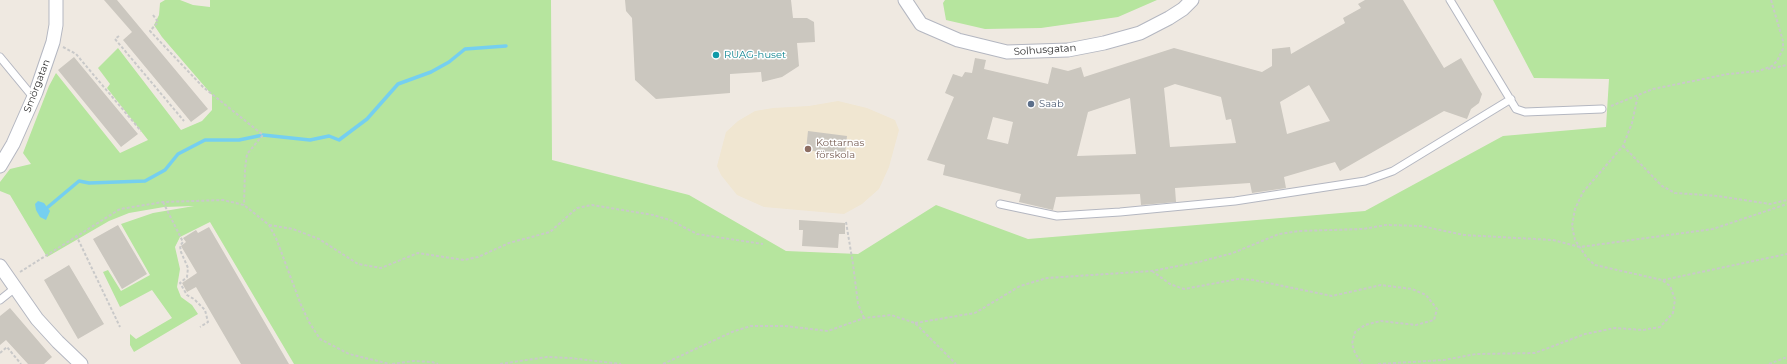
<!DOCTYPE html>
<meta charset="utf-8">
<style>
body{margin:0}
canvas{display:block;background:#efe9e1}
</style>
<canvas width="1787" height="364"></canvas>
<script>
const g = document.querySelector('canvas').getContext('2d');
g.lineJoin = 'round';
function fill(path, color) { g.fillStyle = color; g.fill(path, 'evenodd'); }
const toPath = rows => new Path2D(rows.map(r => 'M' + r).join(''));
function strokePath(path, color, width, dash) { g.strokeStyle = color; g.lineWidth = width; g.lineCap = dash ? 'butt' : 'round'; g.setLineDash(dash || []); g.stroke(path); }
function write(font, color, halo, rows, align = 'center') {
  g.font = font + ' Montserrat,sans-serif'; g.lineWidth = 3; g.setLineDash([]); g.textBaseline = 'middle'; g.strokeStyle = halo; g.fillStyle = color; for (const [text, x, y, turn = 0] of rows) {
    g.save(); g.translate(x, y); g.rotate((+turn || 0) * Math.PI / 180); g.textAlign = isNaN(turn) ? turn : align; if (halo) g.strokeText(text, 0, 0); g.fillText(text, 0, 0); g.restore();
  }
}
const education = toPath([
 [838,101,867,108,895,120,899,130,889,167,879,189,862,204,844,214,764,207,737,195,721,175,717,166,726,132,738,121,755,111,773,108,809,106]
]);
const green = toPath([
 [165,0,180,0,193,5,210,7,210,0,551,0,552,160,689,195,786,251,858,254,936,205,1028,239,1365,211,1503,136,1606,127,1609,79,1534,78,1493,0,1787,0,1787,364,294,364,210,222,180,237,175,247,180,269,177,287,181,297,192,305,198,314,134,352,130,345,130,334,136,339,172,318,152,290,120,307,103,272,108,270,121,291,150,275,121,224,153,213,194,206,164,207,129,213,109,221,47,257,10,195,0,191,0,182,10,169,31,164,23,153,49,86,56,73,120,153,148,140,107,88,110,84,98,68,118,48,181,130,202,121,212,110,212,95,162,37,154,25,159,15,160,3],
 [945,0,1157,0,1118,17,1041,28,985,29,946,20,943,3]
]);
const water = toPath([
 [38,201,44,203,50,211,46,220,40,217,36,210,35,204]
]);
const stream = toPath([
 [48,207,79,181,89,183,145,181,165,170,178,154,205,140,239,140,263,135,310,140,329,136,339,140,367,119,398,84,431,72,449,62,465,49,506,46]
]);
const building = toPath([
 [104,0,117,0,208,109,191,122,123,40,132,32],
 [625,0,791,0,793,18,807,18,814,22,815,42,797,43,799,66,782,77,762,82,761,72,730,74,730,93,656,99,635,80,632,18,626,11],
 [1365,0,1403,0,1444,68,1461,58,1482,94,1479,103,1471,109,1467,119,1444,111,1340,171,1335,162,1284,177,1286,188,1252,193,1250,183,1175,188,1176,202,1141,205,1140,194,1056,197,1053,210,1019,202,1021,194,943,175,945,165,927,160,954,97,945,93,953,74,962,77,965,72,972,73,975,58,986,60,984,69,1048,84,1052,67,1068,71,1081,67,1084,77,1174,48,1262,72,1272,66,1272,49,1290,47,1291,54,1345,23,1343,18,1361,8,1358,4],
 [1175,84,1221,97,1226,120,1231,119,1236,143,1170,147,1164,88],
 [1309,85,1330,121,1287,134,1280,102],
 [1130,98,1136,154,1077,156,1088,112],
 [993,117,1013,122,1008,144,987,139],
 [74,57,138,134,121,147,58,70],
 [808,131,847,136,845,155,806,150],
 [799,220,845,223,845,234,839,234,838,248,802,246,803,230,799,230],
 [118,225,147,274,122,289,93,239],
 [209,227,289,364,241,364,196,287,187,292,182,283,197,273,181,246,186,242,183,238,196,230,198,233],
 [69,265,104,324,78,339,44,280],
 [10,308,52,357,44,364,28,364,6,340,0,345,0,316]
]);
const path = toPath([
 [153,15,158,22,150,31,203,87,263,135,247,154,245,169,244,205],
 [119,36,115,39,184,121],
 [63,47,76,54,141,131],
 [1768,69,1787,65],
 [1611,106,1653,89,1728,74,1759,71,1772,66,1777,61,1783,49,1783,41,1771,0],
 [1623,146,1662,186,1675,193,1718,196,1770,204,1787,200],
 [163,202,183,242,180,246,181,252,188,268,187,277,180,283,187,295,194,299,205,310,208,322,200,327],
 [846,222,853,264,858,304,864,318],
 [269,225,293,229,319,239,358,264,381,268,418,253,464,260,478,257,509,243,550,232,577,208,592,205,653,215,670,220,697,234,763,244],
 [76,235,120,327],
 [1152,271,1170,284,1184,289,1238,279,1254,280,1332,296,1381,285,1412,289,1426,295,1437,309,1434,320,1416,325,1381,321,1365,325,1355,332,1352,344,1355,353,1362,364],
 [20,272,120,209,163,202,223,200,244,205,269,225,276,238,301,305,309,322,320,339,349,354,390,364],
 [1663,280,1787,254],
 [915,323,975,313,1020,286,1047,278,1152,271,1199,262,1233,253,1279,234,1299,231,1363,229,1386,225,1421,226,1464,235,1553,240,1580,247,1713,229,1787,204],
 [0,353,7,347,21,364],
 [392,364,413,361,432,362,438,364],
 [500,364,547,357,570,358,621,364],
 [663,364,732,332,751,326,785,326,828,331,864,318,891,315,915,323,956,364],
 [1378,364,1444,360,1476,354,1535,353,1585,334,1615,328,1643,330,1660,327,1673,313,1675,299,1670,286,1662,280,1595,265,1587,258,1575,240,1572,226,1575,209,1583,192,1623,146,1632,123,1638,95],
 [1769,364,1787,357]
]);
const service = toPath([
 [1450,0,1516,109,1525,112,1602,109],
 [0,57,33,97],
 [1000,204,1057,216,1120,212,1235,201,1365,181,1393,171,1511,99],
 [0,300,15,288]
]);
const minor = toPath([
 [905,0,921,24,958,40,1007,52,1068,50,1104,43,1140,33,1169,18,1183,9,1192,0],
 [0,166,13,144,36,92,53,42,56,25,56,0],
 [0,266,37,319,58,342,81,364]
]);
const markers = [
 [716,55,4,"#0f9aa8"],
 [1031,104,4,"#5c6f8a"],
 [808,149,4,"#8d6e63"]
];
const streetNames = [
 ["Solhusgatan",1045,50,-4],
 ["Smörgatan",37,86,-69]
];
const cultureNames = [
 ["RUAG-huset",724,55]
];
const serviceNames = [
 ["Saab",1039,104]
];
const educationNames = [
 ["Kottarnas",816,143],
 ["förskola",816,155]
];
fill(education, '#f0e6d1');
fill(green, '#b6e59e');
fill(water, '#75cff0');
strokePath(stream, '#75cff0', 3.5);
fill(building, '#cbc7bf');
strokePath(service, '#b4b7c1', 9);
strokePath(minor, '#b4b7c1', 15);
strokePath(path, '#c9c9c9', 2, [3, 2]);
strokePath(service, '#fff', 7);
strokePath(minor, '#fff', 13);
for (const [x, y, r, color] of markers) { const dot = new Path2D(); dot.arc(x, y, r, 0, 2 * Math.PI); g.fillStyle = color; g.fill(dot); strokePath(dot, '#fff', 1.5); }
write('10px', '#2e2e2e', '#fff', streetNames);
write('10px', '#0d838f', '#fff', cultureNames, 'left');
write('10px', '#4e5e75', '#fff', serviceNames, 'left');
write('10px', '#785e54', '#fff', educationNames, 'left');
</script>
